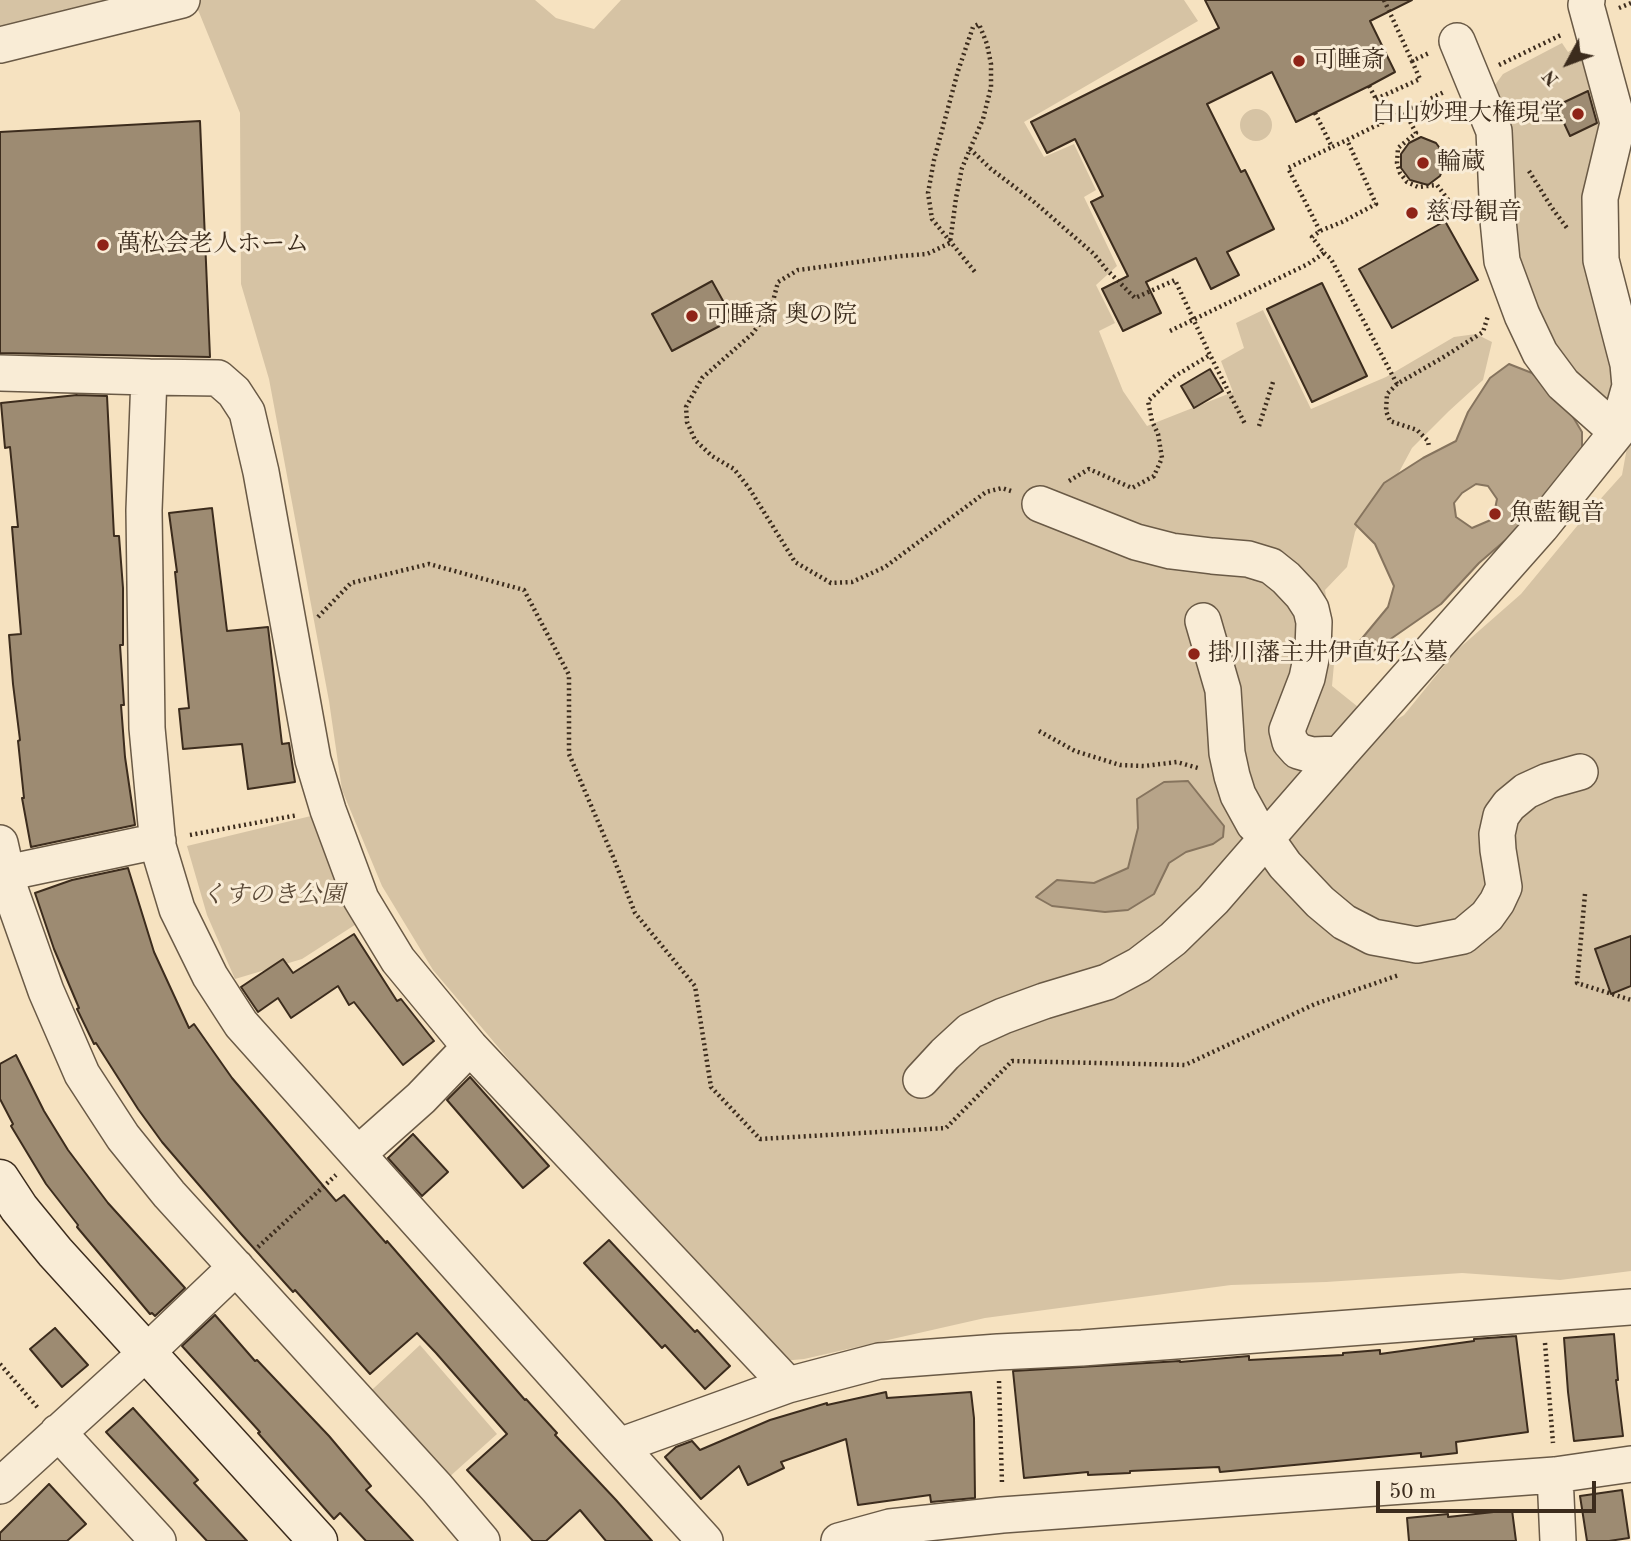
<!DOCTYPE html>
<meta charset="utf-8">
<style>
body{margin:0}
#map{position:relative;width:1631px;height:1541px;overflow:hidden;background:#f6e2c0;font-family:"Old Standard TT",serif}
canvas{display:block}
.north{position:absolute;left:1533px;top:28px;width:70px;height:70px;-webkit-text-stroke:5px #f9ecd6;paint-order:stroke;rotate:229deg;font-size:19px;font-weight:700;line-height:28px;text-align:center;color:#3c2c1d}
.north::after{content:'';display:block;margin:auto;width:24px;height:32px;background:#3c2c1d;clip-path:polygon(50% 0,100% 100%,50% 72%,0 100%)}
.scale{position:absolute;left:1376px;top:1481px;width:220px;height:32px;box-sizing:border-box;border:4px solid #3c2c1d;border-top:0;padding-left:9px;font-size:21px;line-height:24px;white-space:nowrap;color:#3c2c1d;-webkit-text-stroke:5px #f9ecd6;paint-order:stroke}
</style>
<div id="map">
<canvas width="1631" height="1541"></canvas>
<div class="north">N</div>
<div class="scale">50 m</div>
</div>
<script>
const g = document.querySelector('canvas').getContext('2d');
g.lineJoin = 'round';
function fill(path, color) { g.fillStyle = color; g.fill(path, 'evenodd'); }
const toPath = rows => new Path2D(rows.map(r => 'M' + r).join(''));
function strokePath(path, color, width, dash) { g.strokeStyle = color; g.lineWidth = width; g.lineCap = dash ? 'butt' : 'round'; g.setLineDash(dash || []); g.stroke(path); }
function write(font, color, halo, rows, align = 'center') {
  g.font = font + ' "Old Standard TT","Noto Serif JP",serif'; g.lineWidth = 6; g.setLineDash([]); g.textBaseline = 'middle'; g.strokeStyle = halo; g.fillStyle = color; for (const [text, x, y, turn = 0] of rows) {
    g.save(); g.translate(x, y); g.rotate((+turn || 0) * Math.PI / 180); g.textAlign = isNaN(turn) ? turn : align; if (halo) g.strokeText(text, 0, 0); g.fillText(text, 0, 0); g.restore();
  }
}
const green = toPath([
 [0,0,165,0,0,47],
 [194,0,535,0,556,18,594,29,621,0,1184,0,1198,21,1024,122,1044,157,1074,144,1096,190,1084,197,1117,266,1096,285,1115,323,1099,331,1123,391,1147,426,1233,392,1221,361,1244,348,1236,323,1263,310,1311,409,1386,377,1454,337,1476,334,1492,342,1483,380,1449,411,1412,448,1384,500,1360,522,1355,532,1347,567,1325,590,1335,653,1332,686,1368,715,1343,752,1404,715,1456,651,1521,594,1587,514,1622,475,1628,442,1631,439,1631,1271,1560,1280,1462,1273,1326,1282,1231,1285,985,1318,804,1359,782,1361,734,1301,526,1080,433,970,382,886,342,790,329,701,269,379,241,284,240,113],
 [1585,42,1610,122,1621,372,1609,414,1549,341,1509,228,1505,127,1495,85,1503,74,1562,43,1568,52],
 '1240 125a16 16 0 1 1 32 0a16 16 0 1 1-32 0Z',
 [311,816,361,921,302,959,235,979,207,915,187,846],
 [420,1345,497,1434,437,1488,359,1402]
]);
const water = toPath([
 [1509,364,1532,373,1570,412,1582,432,1582,456,1523,525,1479,563,1441,604,1369,654,1359,642,1388,607,1394,586,1375,544,1355,524,1384,483,1423,458,1456,441,1468,412,1490,378,1509,364],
 [1476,484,1488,486,1497,499,1493,519,1472,528,1456,517,1454,503,1462,493,1476,484],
 [1188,781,1224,826,1223,837,1213,844,1186,852,1169,863,1154,894,1128,910,1105,912,1052,906,1036,897,1057,880,1094,883,1128,868,1138,828,1137,799,1164,782,1188,781]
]);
const building = toPath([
 [1205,0,1412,0,1370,21,1395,72,1369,86,1296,122,1272,72,1207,104,1241,172,1245,170,1274,229,1227,252,1239,275,1211,289,1196,258,1146,282,1161,313,1123,331,1102,289,1128,276,1091,202,1103,196,1075,139,1047,153,1031,122,1219,28,1205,0],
 [1588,91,1597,123,1570,136,1556,106,1588,91],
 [200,121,210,357,0,353,0,132,200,121],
 [1421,137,1436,143,1447,158,1440,176,1428,185,1410,180,1401,168,1401,154,1409,143,1421,137],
 [1445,221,1478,280,1392,328,1359,269,1445,221],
 [712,281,733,319,672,351,652,314,712,281],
 [1322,283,1367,376,1312,402,1267,309,1322,283],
 [1210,369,1223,391,1194,408,1181,386,1210,369],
 [77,395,107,396,114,536,119,536,123,588,123,645,120,645,124,705,121,705,125,757,135,825,31,847,22,798,24,798,18,741,20,740,13,684,9,635,21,634,12,527,18,527,10,447,5,448,1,403,77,395],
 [212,508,227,631,268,627,282,744,289,743,295,782,248,789,242,744,183,749,179,709,189,708,175,572,177,572,169,513,212,508],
 [128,868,154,952,189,1028,194,1024,232,1078,336,1201,344,1195,386,1243,387,1241,525,1400,526,1399,557,1433,555,1435,616,1500,652,1541,606,1541,580,1510,546,1541,533,1541,467,1470,507,1434,436,1353,417,1333,370,1374,295,1290,293,1292,241,1234,162,1142,138,1109,96,1043,94,1044,77,1009,79,1008,54,949,35,893,72,880,128,868],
 [354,934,397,1001,401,999,434,1041,403,1065,354,1002,349,1005,338,986,291,1018,278,998,258,1012,241,987,283,959,293,973,354,934],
 [1631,936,1631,986,1611,994,1595,949,1631,936],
 [16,1055,44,1111,68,1150,108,1203,185,1288,155,1316,152,1313,150,1314,77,1227,78,1225,46,1184,11,1126,13,1124,0,1099,0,1064,16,1055],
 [470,1077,549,1166,523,1188,447,1100,470,1077],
 [413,1134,448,1172,422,1196,388,1158,413,1134],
 [609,1240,695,1332,697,1330,730,1366,705,1389,665,1345,662,1348,584,1263,609,1240],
 [215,1315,255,1361,257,1360,329,1436,371,1486,366,1490,413,1541,366,1541,340,1513,334,1519,258,1433,260,1432,182,1346,215,1315],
 [55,1328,88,1365,62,1387,30,1349,55,1328],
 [1614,1334,1618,1380,1616,1380,1623,1436,1574,1441,1568,1392,1564,1338,1614,1334],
 [1516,1336,1528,1432,1456,1442,1457,1453,1421,1457,1421,1453,1220,1472,1219,1467,1130,1471,1130,1473,1088,1475,1088,1472,1024,1478,1013,1371,1180,1361,1180,1362,1249,1356,1249,1360,1343,1355,1343,1353,1380,1350,1380,1354,1474,1341,1474,1339,1516,1336],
 [886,1392,887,1398,971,1392,974,1418,975,1498,931,1502,930,1495,858,1505,846,1439,781,1462,784,1468,748,1485,739,1466,701,1499,665,1457,676,1447,692,1441,700,1450,770,1420,827,1403,827,1405,886,1392],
 [133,1408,198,1480,194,1483,247,1541,207,1541,106,1432,133,1408],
 [49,1484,86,1524,67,1541,0,1541,0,1533,49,1484],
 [1622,1490,1629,1538,1609,1541,1587,1541,1580,1496,1622,1490],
 [1512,1510,1516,1541,1409,1541,1407,1518,1448,1514,1448,1517,1512,1510]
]);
const path = toPath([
 [1384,0,1412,61,1429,53],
 [1619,8,1631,3],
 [1499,65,1563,34],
 [1369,86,1376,99,1380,124],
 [1376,99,1420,79,1412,61],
 [1405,112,1416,133,1398,148,1397,163,1400,173,1407,182,1418,187,1437,185,1465,222],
 [1315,113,1332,147,1347,140],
 [970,149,983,119,991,87,991,64,987,44,979,24,973,27,958,71,934,160,928,193,932,219,975,272],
 [1529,171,1552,208,1567,228],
 [1320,231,1288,168,1332,147],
 [1324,253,1331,259,1397,384,1442,358,1483,332,1488,316],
 [1170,331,1308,264,1324,253,1312,237,1320,231,1342,222,1376,204,1347,140,1444,92],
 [1397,384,1387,394,1386,411,1390,421,1417,430,1428,441,1429,447],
 [1259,426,1273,382],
 [1069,481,1089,469,1132,488,1154,476,1162,458,1158,434,1152,421,1148,401,1175,376,1210,355],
 [1011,491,1002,488,986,492,885,567,852,582,831,583,795,562,749,488,734,469,712,456,695,440,687,422,686,407,702,378,752,334,771,309,778,282,798,270,901,256,927,254,950,243,956,198,962,168,970,149,991,169,1033,201,1094,254,1106,269,1135,298,1175,280,1210,355,1245,424],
 [318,617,351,583,429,564,524,590,569,675,569,754,614,859,635,913,695,986,711,1087,760,1139,946,1128,1012,1061,1185,1065,1315,1004,1399,975],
 [1039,731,1075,751,1120,765,1144,766,1177,762,1198,768],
 [190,835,298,815],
 [1585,894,1577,983,1631,1000],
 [258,1247,336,1175],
 [1545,1343,1553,1443],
 [0,1364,38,1408],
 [999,1381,1002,1484]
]);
const street = toPath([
 [1457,41,1494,131,1498,220,1502,261,1522,315,1540,353,1563,384,1617,432],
 [0,45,182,0],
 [0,373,149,377,144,510,147,728,158,846,177,909,210,976,241,1024,619,1446,788,1385,879,1361,998,1352,1082,1348,1631,1307],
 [149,377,218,378,234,392,247,412,261,472,313,760,328,810,361,899,398,960,470,1047,788,1385],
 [1040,504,1136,542,1171,551,1212,556,1248,559,1271,566,1286,578,1302,595,1311,609,1314,622,1313,649,1307,678,1287,730,1290,742,1298,751,1312,755,1340,754,1541,527,1617,432,1630,386,1628,364,1601,260,1600,198,1618,123,1586,5,1587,0],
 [1203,621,1223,690,1227,753,1232,776,1238,795,1254,824,1261,831,1285,865,1320,902,1344,922,1373,937,1417,945,1463,936,1487,916,1497,902,1504,887,1498,850,1497,834,1501,816,1509,805,1526,791,1548,781,1580,772],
 [0,843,11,892,46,991,82,1074,123,1137,169,1194,437,1488,482,1541],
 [6,873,158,841],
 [921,1080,945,1054,970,1031,1003,1016,1044,1001,1107,982,1139,965,1173,939,1213,900,1340,754],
 [358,1154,421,1098,470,1047],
 [58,1432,158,1541],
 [619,1446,705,1541],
 [1555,1475,1558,1541],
 [0,1486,146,1353,236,1267],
 [839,1541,890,1527,1002,1515,1555,1475,1631,1464]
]);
const secondary = toPath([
 [0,1179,19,1208,55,1252,318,1541]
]);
const markers = [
 [1299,61,7,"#8f2418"],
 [1578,114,7,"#8f2418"],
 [1423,163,7,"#8f2418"],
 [1412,213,7,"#8f2418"],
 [103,245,7,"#8f2418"],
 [692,316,7,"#8f2418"],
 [1495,514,7,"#8f2418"],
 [1194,654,7,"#8f2418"]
];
const poiNames = [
 ["可睡斎",1313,61],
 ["白山妙理大権現堂",1564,114,"right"],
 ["輪蔵",1437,163],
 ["慈母観音",1426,213],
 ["萬松会老人ホーム",117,245],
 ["可睡斎 奥の院",706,316],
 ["魚藍観音",1509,514],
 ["掛川藩主井伊直好公墓",1208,654]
];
const parkNames = [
 ["くすのき公園",273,896]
];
fill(green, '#d6c3a4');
fill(water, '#b7a489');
strokePath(water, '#86745e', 2);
fill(building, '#9d8b72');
strokePath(building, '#3c2c1d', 2);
strokePath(street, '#6a5a46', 38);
strokePath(secondary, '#3c2c1d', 41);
strokePath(path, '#3c2c1d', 4.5, [2, 3.5]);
strokePath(street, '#f9ecd6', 35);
strokePath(secondary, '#f9ecd6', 38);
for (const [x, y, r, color] of markers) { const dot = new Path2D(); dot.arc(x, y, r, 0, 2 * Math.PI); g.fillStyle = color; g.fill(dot); strokePath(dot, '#f9ecd6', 2.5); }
write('24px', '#3c2c1d', '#f9ecd6', poiNames, 'left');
write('italic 24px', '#5b4a38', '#f9ecd6', parkNames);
</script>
